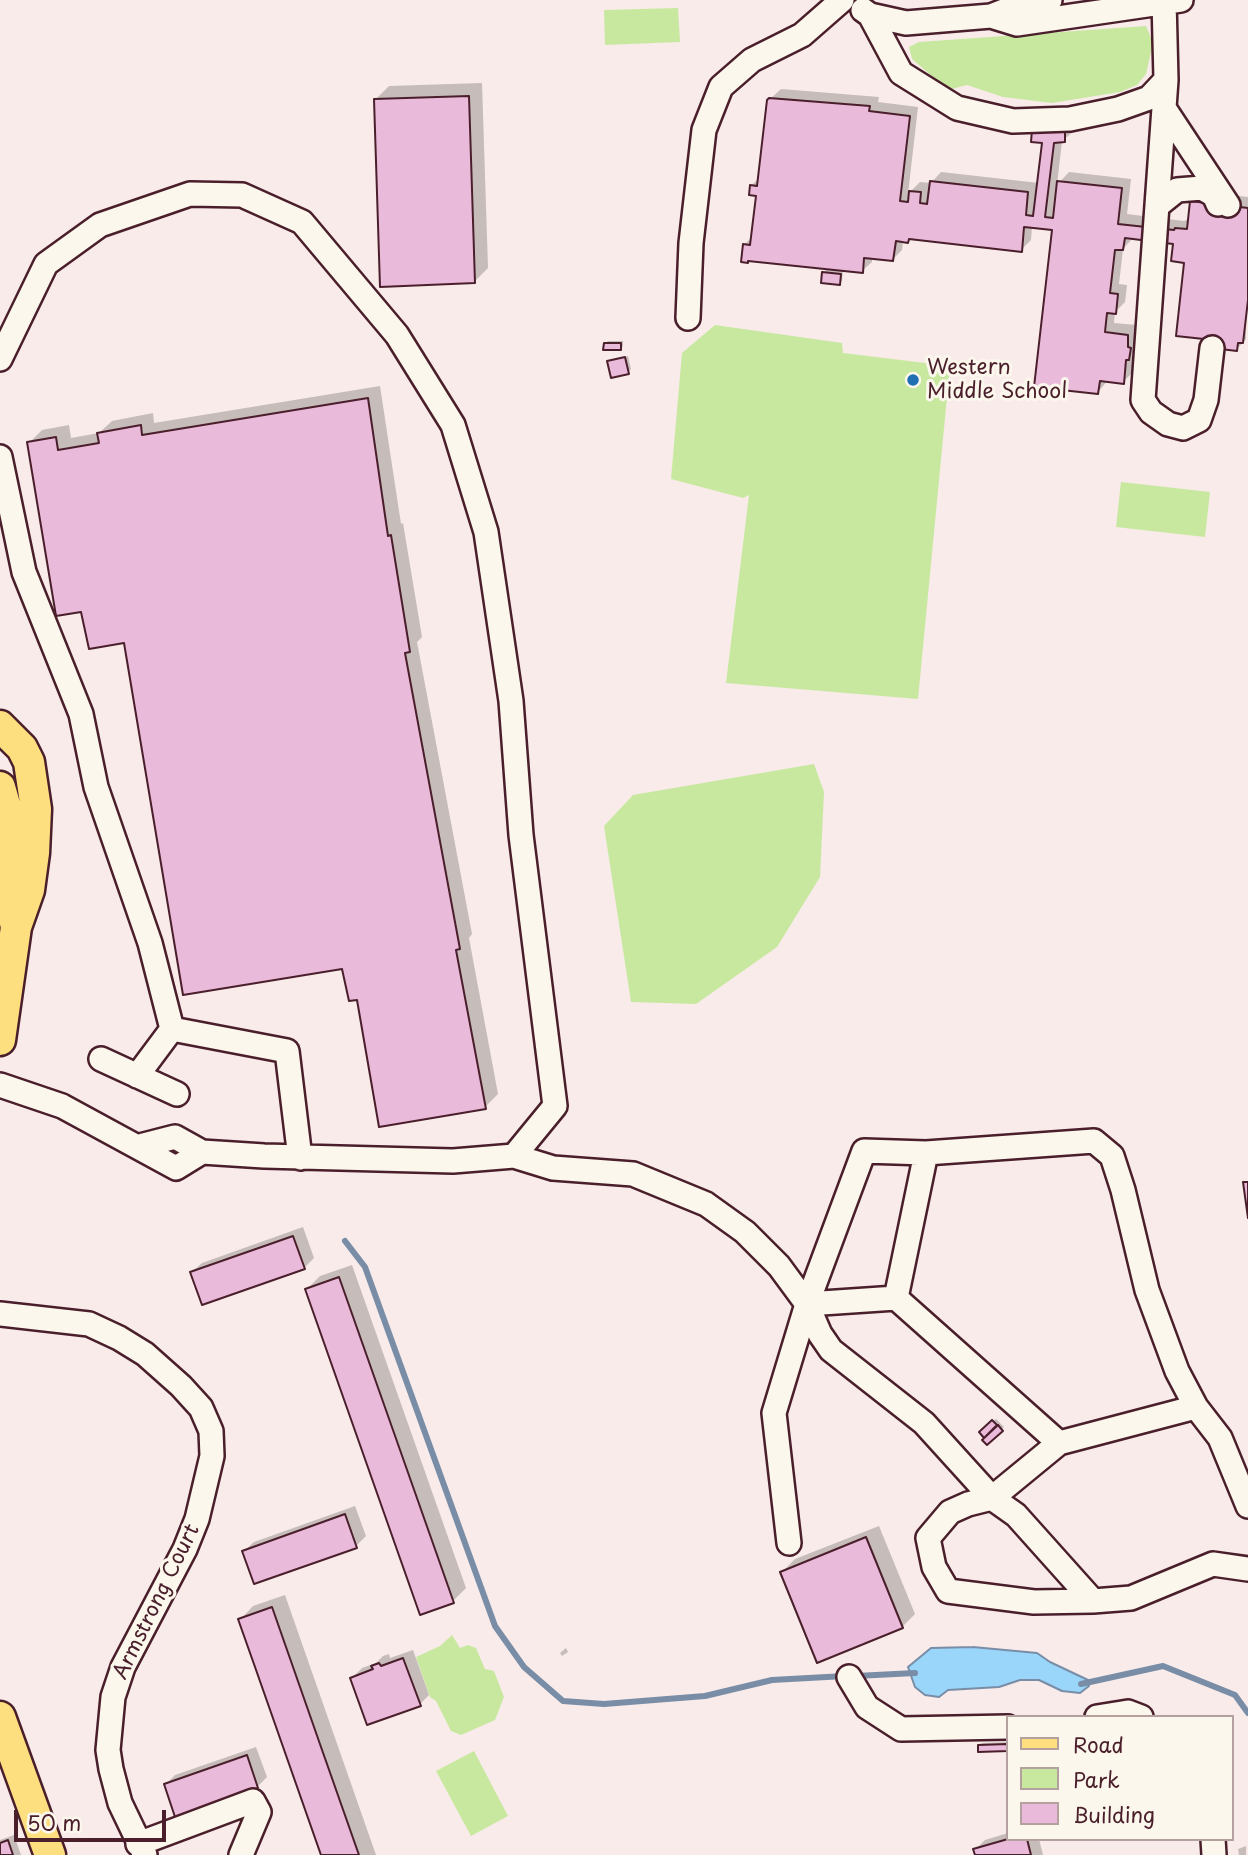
<!DOCTYPE html>
<style>
body{margin:0}
#map{position:relative;width:1248px;height:1855px;overflow:hidden;background:#f8ebe9;font-family:"Playpen Sans",sans-serif}
canvas{display:block}
.legend{position:absolute;left:1006px;top:1715px;width:228px;height:126px;box-sizing:border-box;background:#fbf7ec;border:2px solid #b4a19f;margin:0;padding:9px 12px;list-style:none;font-size:21px;color:#4a1f2b}
.legend li{display:flex;align-items:center;gap:14px;height:35px}
.legend b{width:35px;border:2px solid #b4a19f}
.scale{position:absolute;left:14px;top:1810px;width:152px;height:32px;box-sizing:border-box;border:4px solid #4a1f2b;border-top:0;padding-left:9px;font-size:21px;line-height:24px;white-space:nowrap;color:#4a1f2b;-webkit-text-stroke:5px #fbf7ec;paint-order:stroke}
</style>
<div id="map">
<canvas width="1248" height="1855"></canvas>
<ul class="legend">
<li><b style="height:9px;background:#fddf80"></b>Road</li>
<li><b style="height:19px;background:#c8e8a0"></b>Park</li>
<li><b style="height:19px;background:#eabadb"></b>Building</li>
</ul>
<div class="scale">50 m</div>
</div>
<script>
const g = document.querySelector('canvas').getContext('2d');
g.lineJoin = 'round';
function fill(path, color) { g.fillStyle = color; g.fill(path, 'evenodd'); }
const toPath = rows => new Path2D(rows.map(r => 'M' + r).join(''));
function strokePath(path, color, width, dash) { g.strokeStyle = color; g.lineWidth = width; g.lineCap = dash ? 'butt' : 'round'; g.setLineDash(dash || []); g.stroke(path); }
function write(font, color, halo, rows, align = 'center') {
  g.font = font + ' "Playpen Sans",sans-serif'; g.lineWidth = 6; g.setLineDash([]); g.textBaseline = 'middle'; g.strokeStyle = halo; g.fillStyle = color; for (const [text, x, y, turn = 0] of rows) {
    g.save(); g.translate(x, y); g.rotate((+turn || 0) * Math.PI / 180); g.textAlign = isNaN(turn) ? turn : align; if (halo) g.strokeText(text, 0, 0); g.fillText(text, 0, 0); g.restore();
  }
}
const green = toPath([
 [678,8,680,42,605,45,604,10],
 [1146,26,1153,43,1146,74,1137,85,1120,92,1052,103,1003,97,967,85,948,90,912,59,909,47,919,42],
 [715,325,842,343,843,353,950,366,918,699,726,683,749,495,743,498,671,479,682,353],
 [1121,482,1210,492,1205,537,1116,527],
 [814,764,824,792,820,877,777,947,696,1004,631,1002,604,826,633,795],
 [452,1635,460,1648,468,1645,476,1648,485,1669,494,1671,504,1697,495,1720,461,1735,451,1731,436,1701,430,1697,416,1657,440,1646],
 [474,1751,508,1816,471,1836,436,1771]
]);
const water = toPath([
 [973,1647,1037,1653,1050,1662,1088,1680,1089,1686,1080,1693,1062,1691,1039,1680,1020,1680,999,1687,948,1690,939,1697,925,1695,915,1687,908,1667,931,1648,973,1647]
]);
const shadow = toPath([
 [482,83,488,268,475,281,376,99,389,86],
 [781,89,879,97,878,102,918,107,908,194,920,182,931,183,941,172,1039,183,1044,141,1074,121,1074,131,1062,141,1057,185,1069,172,1131,179,1127,214,1184,221,1190,219,1192,202,1201,192,1248,197,1246,339,1237,349,1175,242,1132,239,1123,249,1119,284,1127,285,1125,302,1115,312,1114,323,1137,325,1139,349,1135,352,1133,372,1123,382,1108,380,1098,392,1054,228,1032,226,1031,240,1021,250,911,238,908,241,903,240,902,250,893,259,872,257,872,262,862,271,843,269,842,281,839,283,824,272,829,268,744,245,753,236,758,194,751,186,760,177,768,101],
 [608,341,623,341,623,346,621,348,605,344],
 [628,356,631,369,628,372,609,362],
 [380,386,401,524,403,523,422,637,417,642,472,934,469,938,498,1094,485,1107,358,998,344,967,126,641,83,610,29,443,42,430,69,425,71,438,99,433,112,421,153,413,154,423],
 [303,1227,314,1258,304,1268,192,1272,202,1263],
 [352,1265,466,1588,453,1601,307,1289,320,1276],
 [996,1419,1004,1427,987,1443,987,1438,981,1432],
 [355,1506,366,1536,356,1546,244,1551,254,1542],
 [879,1526,915,1614,902,1627,782,1572,795,1559],
 [285,1595,376,1855,323,1855,240,1620,253,1606],
 [566,1648,568,1652,562,1656,560,1653],
 [413,1650,429,1695,420,1704,352,1678,362,1668,376,1663,383,1656,389,1654,390,1658],
 [1008,1742,1008,1749,980,1750,982,1743],
 [256,1747,267,1777,257,1787,166,1784,175,1775],
 [1008,1833,1008,1839,1039,1839,1043,1855,976,1855,975,1850,985,1840],
 [14,1835,21,1855,0,1855,0,1840],
 [1246,1846,1246,1855,1239,1855,1238,1849]
]);
const stream = toPath([
 [345,1241,365,1267,495,1626,524,1667,563,1701,604,1704,705,1696,772,1680,845,1676],
 [856,1676,915,1673],
 [1081,1684,1163,1666,1235,1695,1248,1713]
]);
const building = toPath([
 [469,96,475,283,380,287,374,99,469,96],
 [769,98,870,106,869,111,910,116,900,201,908,202,909,191,921,192,920,203,927,204,930,181,1028,192,1026,215,1033,216,1042,143,1031,142,1032,130,1065,130,1065,142,1054,143,1045,217,1053,218,1057,181,1122,188,1118,224,1174,230,1175,228,1187,229,1190,201,1248,208,1248,300,1243,343,1238,343,1237,351,1212,348,1213,340,1176,336,1184,263,1171,261,1173,244,1125,238,1123,250,1115,250,1110,293,1118,294,1116,314,1107,313,1105,332,1128,335,1128,347,1131,348,1129,360,1126,360,1124,384,1100,381,1098,394,1034,387,1052,230,1024,227,1022,252,909,239,908,243,896,241,893,261,864,258,863,273,748,261,748,263,741,262,743,244,750,245,756,196,749,195,750,185,757,186,767,100,769,98],
 [822,272,841,274,840,285,821,283,822,272],
 [604,343,621,343,621,350,603,350,604,343],
 [625,357,629,374,611,378,607,361,625,357],
 [368,398,388,536,391,535,410,652,405,653,460,949,456,950,486,1109,379,1127,357,1000,349,1001,342,969,183,995,124,643,89,649,81,612,56,616,27,442,56,437,58,450,99,443,97,433,141,425,142,435,368,398],
 [1243,1182,1248,1182,1248,1218,1243,1182],
 [293,1236,305,1269,202,1305,190,1272,293,1236],
 [339,1277,454,1603,420,1615,305,1289,339,1277],
 [992,1420,997,1425,984,1438,979,1432,992,1420],
 [998,1425,1003,1431,987,1445,982,1440,998,1425],
 [345,1514,357,1548,254,1584,242,1551,345,1514],
 [866,1537,903,1628,817,1663,780,1572,866,1537],
 [272,1607,321,1747,359,1855,321,1855,255,1667,238,1619,272,1607],
 [403,1658,421,1706,367,1725,350,1678,373,1669,371,1666,379,1663,381,1666,403,1658],
 [1008,1744,1008,1751,978,1752,978,1745,1008,1744],
 [247,1755,258,1788,175,1817,164,1784,247,1755],
 [1008,1839,1027,1839,1031,1855,975,1855,973,1849,1008,1839],
 [8,1840,13,1855,0,1855,0,1843,8,1840]
]);
const minor = toPath([
 [1164,0,1166,80,1143,400,1151,412,1168,424,1183,428,1199,420,1206,400,1212,348],
 [863,10,870,15,906,23,991,16,1019,5,1050,0],
 [870,15,901,73,957,108,1013,121,1070,119,1118,109,1149,98,1166,80],
 [991,16,1017,24,1181,0],
 [1164,108,1228,205],
 [1157,206,1177,190,1202,188,1214,195,1218,204],
 [688,318,691,243,704,130,721,87,752,60,802,35,842,0],
 [0,359,46,264,100,225,190,194,242,195,302,222,397,335,453,425,486,532,511,701,521,835,555,1106,514,1156,453,1161,264,1156,202,1152,175,1137,140,1146],
 [0,457,24,572,81,714,96,787,150,943,172,1029,287,1051,300,1158],
 [101,1059,177,1094],
 [137,1076,172,1029],
 [0,1085,62,1106,176,1168,202,1152],
 [514,1156,553,1168,633,1174,706,1204,745,1232,779,1266,807,1304,820,1334,831,1350,924,1423,992,1498,1059,1443,1196,1407],
 [896,1298,1059,1443],
 [807,1304,896,1298,926,1153,1094,1141,1112,1156,1123,1190,1147,1290,1177,1371,1196,1407,1220,1438,1248,1506],
 [0,1314,89,1324,119,1338,145,1354,181,1386,201,1408,211,1431,212,1456,197,1519,185,1549,123,1667,113,1697,108,1750,111,1769,120,1803,145,1855],
 [789,1543,774,1413,807,1304,864,1151,926,1153],
 [1093,1601,1016,1515,992,1498,968,1504,950,1512,928,1538,934,1567,948,1591,1034,1602,1093,1601,1131,1598,1213,1564,1248,1569],
 [849,1677,867,1707,901,1729,1008,1727],
 [1097,1717,1128,1712,1141,1717],
 [1213,1839,1214,1855],
 [138,1844,253,1801,259,1812,241,1855]
]);
const major = toPath([
 [0,726,22,748,29,762,36,809,34,853,29,890,16,927,0,1040],
 [0,787,6,808,10,836,8,881,15,923],
 [0,1717,50,1855]
]);
const markers = [
 [913,380,7,"#1f6fb2"]
];
const poiNames = [
 ["Western",927,368],
 ["Middle School",927,392]
];
const streetNames = [
 ["Armstrong Court",157,1602,-64]
];
fill(green, '#c8e8a0');
fill(water, '#99d6fa');
strokePath(water, '#798da7', 2);
fill(shadow, '#0003');
strokePath(stream, '#798da7', 6);
fill(building, '#eabadb');
strokePath(building, '#4a1f2b', 2);
strokePath(minor, '#4a1f2b', 28);
strokePath(major, '#4a1f2b', 35);
strokePath(minor, '#fbf7ec', 23);
strokePath(major, '#fddf80', 30);
for (const [x, y, r, color] of markers) { const dot = new Path2D(); dot.arc(x, y, r, 0, 2 * Math.PI); g.fillStyle = color; g.fill(dot); strokePath(dot, '#fbf7ec', 2.5); }
write('21px', '#4a1f2b', '#fbf7ec', poiNames, 'left');
write('21px', '#4a1f2b', '#fbf7ec', streetNames);
</script>
